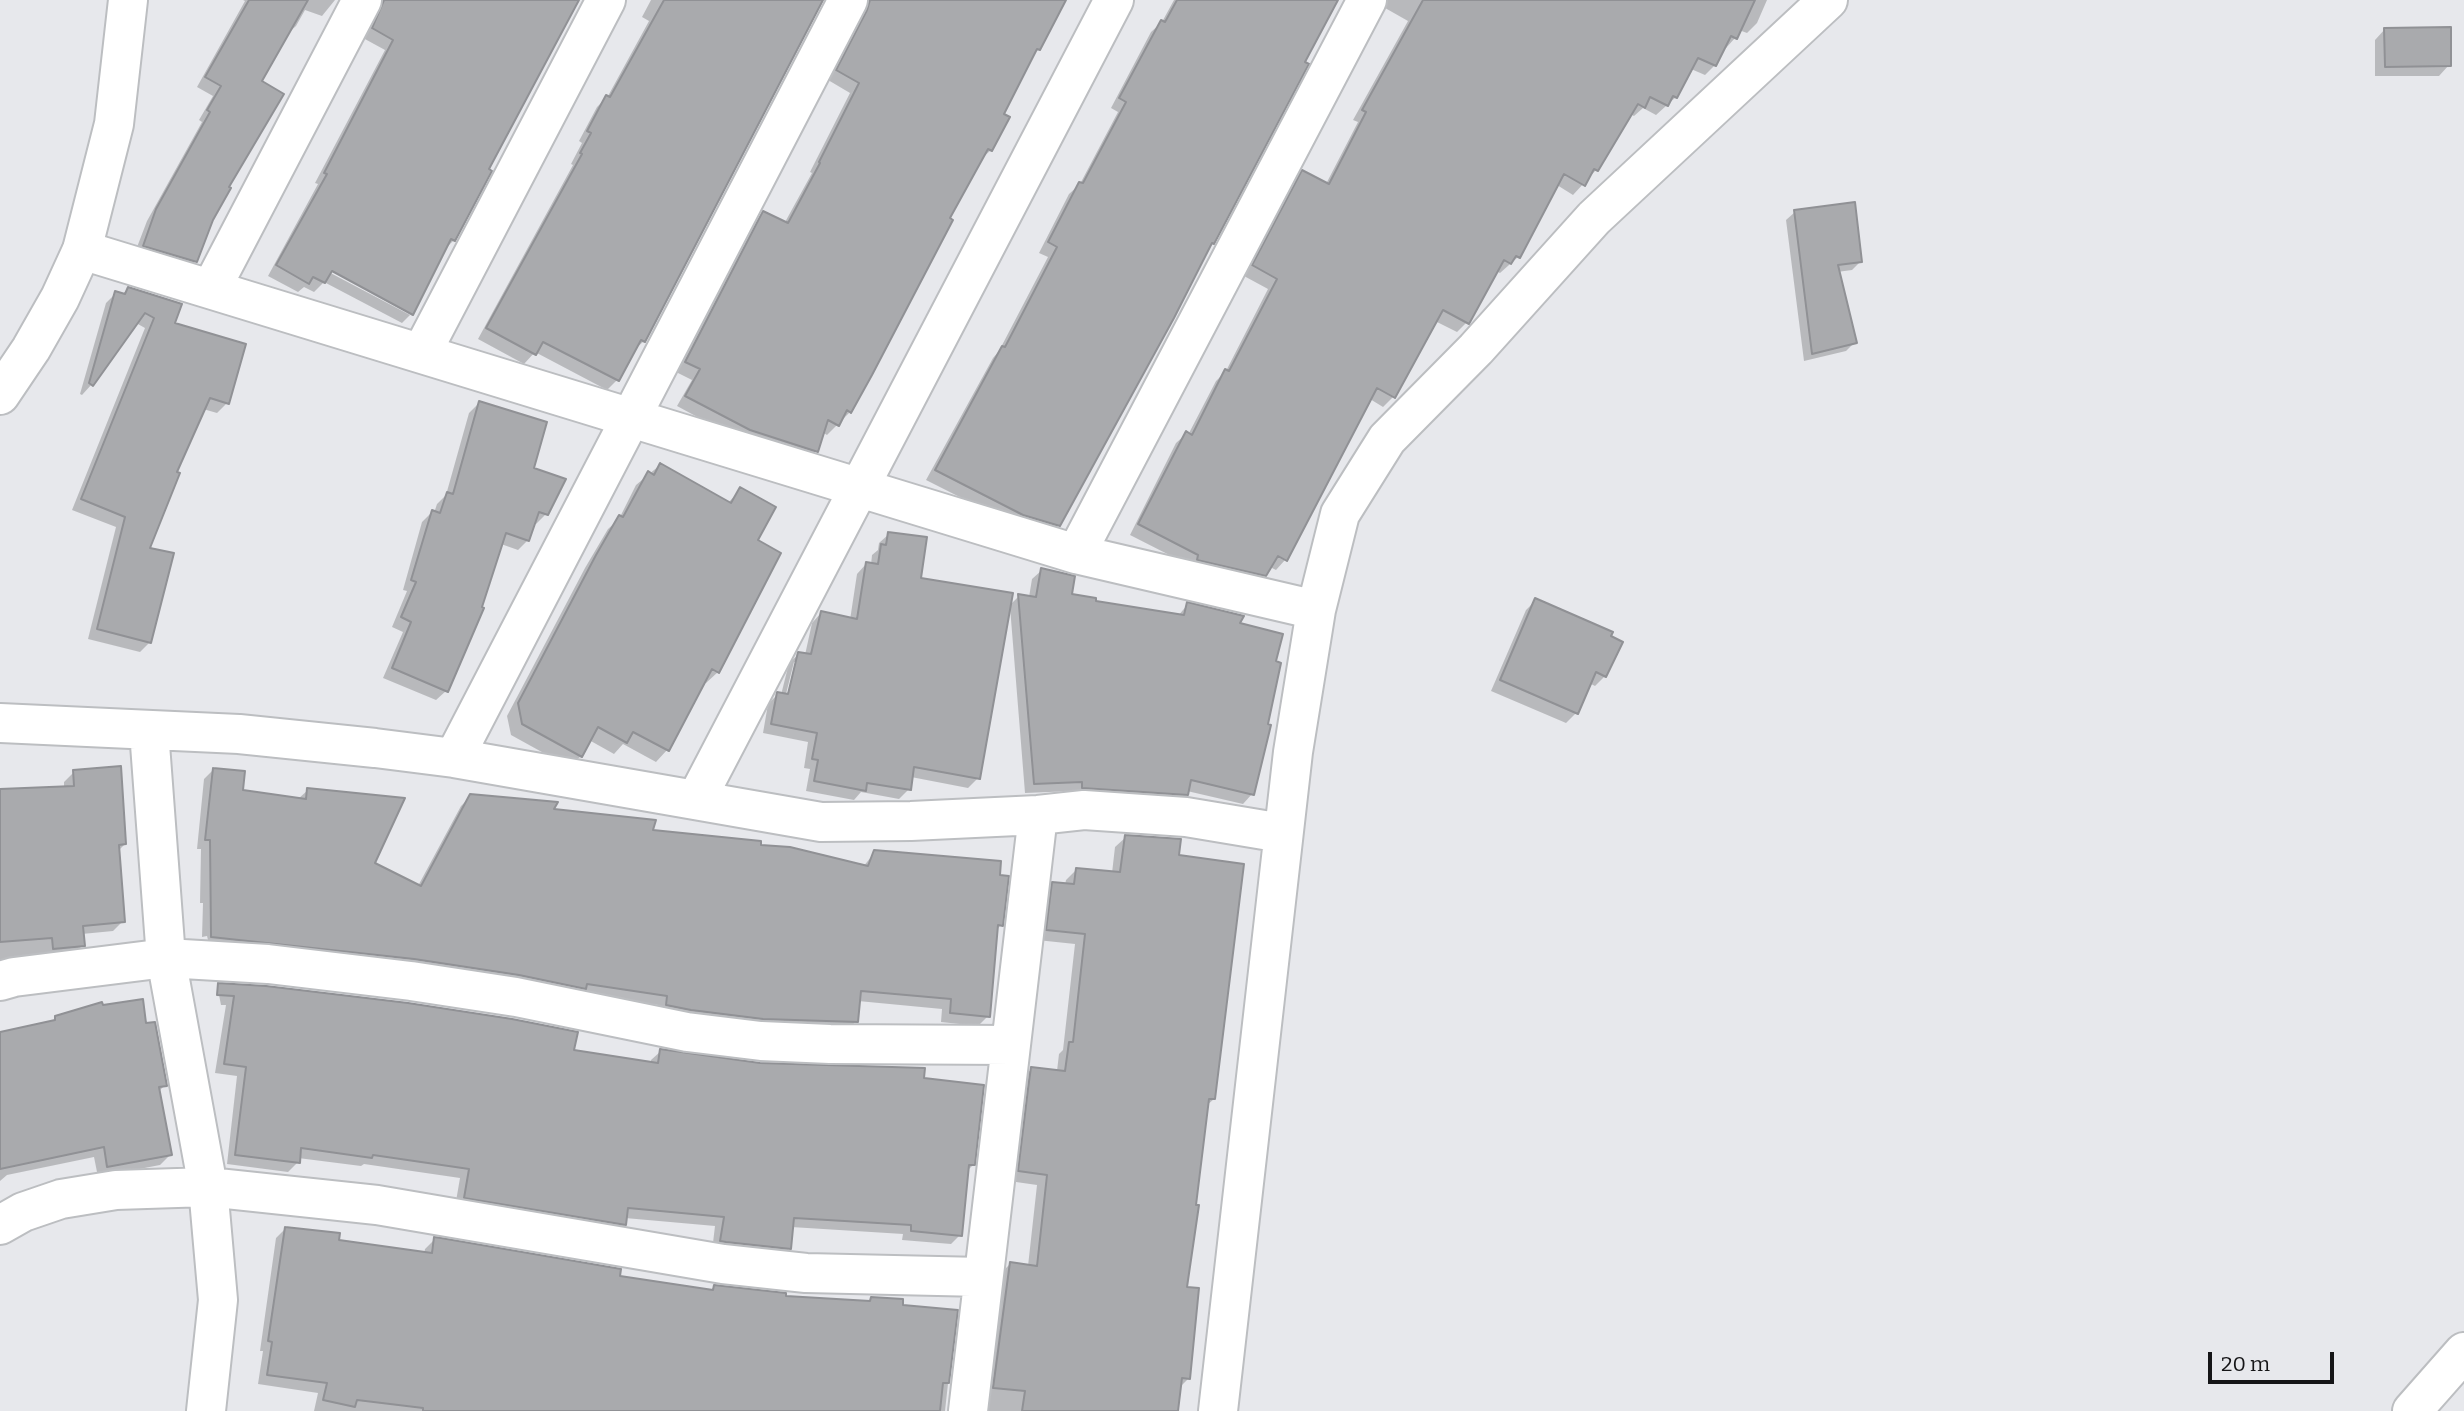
<!DOCTYPE html>
<style>
body{margin:0}
#map{position:relative;width:2464px;height:1411px;overflow:hidden;background:#e7e8ec;font-family:Bitter,serif}
canvas{display:block}
.scale{position:absolute;left:2208px;top:1352px;width:126px;height:32px;box-sizing:border-box;border:4px solid #151517;border-top:0;padding-left:9px;font-size:21px;line-height:24px;white-space:nowrap;color:#151517;-webkit-text-stroke:5px #e7e8ec;paint-order:stroke}
</style>
<div id="map">
<canvas width="2464" height="1411"></canvas>
<div class="scale">20 m</div>
</div>
<script>
const g = document.querySelector('canvas').getContext('2d');
g.lineJoin = 'round';
function fill(path, color) { g.fillStyle = color; g.fill(path, 'evenodd'); }
const toPath = rows => new Path2D(rows.map(r => 'M' + r).join(''));
function strokePath(path, color, width, dash) { g.strokeStyle = color; g.lineWidth = width; g.lineCap = dash ? 'butt' : 'round'; g.setLineDash(dash || []); g.stroke(path); }
const shadow = toPath([
 [243,0,335,0,322,16,305,10,296,26,286,35,259,82,227,188,212,219,196,261,186,271,134,255,147,221,202,122,199,120,213,96,197,87,245,1],
 [371,0,577,0,486,170,490,172,454,240,444,250,411,314,325,266,323,269,410,315,402,323,324,282,314,292,304,287,298,292,268,276,318,184,315,183,385,50,363,38],
 [651,0,821,0,644,341,633,351,617,380,607,390,535,352,524,364,478,339,573,165,571,164,582,143,579,141,597,107,608,96,649,21,642,17],
 [858,0,1064,0,1038,49,1031,57,1002,115,991,150,980,160,850,412,827,435,822,432,816,451,806,461,740,440,677,406,692,380,676,372,753,223,763,213,784,224,812,173,810,172,850,93,828,80],
 [1174,0,1336,0,1213,243,1206,249,1059,525,1049,535,1013,524,926,480,993,358,999,351,1048,257,1039,253,1069,194,1080,184,1118,112,1111,108,1151,32,1162,22],
 [1376,0,1767,0,1757,23,1747,33,1739,30,1735,38,1726,48,1723,47,1715,65,1705,75,1691,69,1676,97,1656,115,1643,108,1634,116,1630,114,1596,170,1573,195,1557,185,1518,257,1500,273,1496,271,1467,322,1457,332,1435,321,1393,397,1383,407,1370,399,1285,560,1276,570,1270,567,1255,585,1189,565,1130,535,1176,443,1186,434,1188,435,1216,381,1226,371,1268,289,1244,276,1293,182,1303,172,1326,184,1358,122,1353,120,1408,21,1378,4],
 [2385,29,2449,65,2439,76,2375,76,2375,40],
 [1795,212,1861,261,1852,270,1837,272,1855,342,1846,351,1804,361,1786,220],
 [128,289,173,324,227,403,217,413,203,409,175,473,148,549,150,642,140,652,88,639,116,527,72,510,145,328,136,323,92,384,82,395,80,394,106,303,116,293,122,295],
 [479,403,531,469,546,514,536,524,534,523,528,540,518,550,501,544,446,691,436,700,383,678,403,632,392,627,407,591,403,590,422,522,432,512,434,513,437,504,446,495,469,413],
 [660,465,728,503,741,489,755,541,718,672,706,683,703,682,667,750,656,762,623,744,614,754,589,740,581,756,569,767,511,735,507,716,585,568,608,529,619,519,636,485],
 [889,534,919,580,1009,606,1019,596,1029,597,1032,579,1042,570,1070,595,1094,603,1178,616,1188,604,1238,624,1274,663,1252,794,1243,804,1187,791,1187,794,1177,804,1073,797,1073,791,1025,793,1010,607,978,778,968,788,911,777,909,789,899,799,861,792,854,800,806,791,810,769,804,768,808,742,763,733,768,704,778,694,781,695,789,663,799,654,805,655,812,623,821,613,850,620,857,574,866,564,871,565,872,555,878,550,879,543],
 [794,662,797,662,788,703,784,702],
 [1536,600,1605,676,1595,686,1589,683,1576,713,1566,723,1491,691,1526,610],
 [213,770,241,792,298,799,308,790,372,864,418,886,461,806,471,796,651,831,759,846,863,867,875,852,1001,925,996,930,988,1016,978,1026,941,1022,942,1009,858,1001,856,1021,847,1031,657,1015,658,1005,579,994,210,948,207,936,202,937,203,903,200,903,201,849,197,849,204,779],
 [74,772,125,844,118,851,123,921,113,931,82,934,83,945,73,955,0,960,0,790,64,788,64,782],
 [1126,837,1177,856,1214,1099,1206,1106,1185,1289,1188,1379,1179,1388,1177,1411,982,1411,1000,1274,1010,1264,1028,1266,1037,1185,1009,1181,1021,1079,1032,1069,1057,1071,1059,1054,1063,1050,1075,944,1037,940,1042,894,1053,883,1065,885,1066,880,1076,870,1112,873,1115,847],
 [229,985,572,1051,651,1064,651,1060,661,1051,760,1065,923,1080,973,1165,967,1171,960,1235,951,1244,902,1240,903,1234,791,1227,789,1249,779,1258,712,1251,715,1226,625,1218,625,1225,615,1234,455,1207,460,1178,364,1164,361,1166,298,1158,298,1162,288,1172,227,1164,237,1076,215,1073,226,1005,221,1005,219,995],
 [145,1025,165,1085,158,1092,170,1155,160,1165,98,1177,94,1157,7,1175,0,1181,0,1034],
 [285,1229,337,1241,424,1254,425,1249,435,1239,618,1277,710,1291,715,1286,784,1297,868,1303,871,1299,901,1307,956,1311,945,1411,314,1411,318,1393,258,1384,263,1351,260,1351,276,1238]
]);
const building = toPath([
 [249,0,308,0,262,81,284,94,229,187,231,188,213,220,197,262,143,246,156,209,210,112,207,110,221,86,205,77,249,0],
 [384,0,579,0,489,169,492,171,455,241,451,239,413,315,332,271,325,283,313,277,309,284,276,265,327,174,324,173,393,40,372,28,384,0],
 [664,0,823,0,645,342,641,340,619,381,543,342,536,355,486,328,582,154,580,153,591,133,587,131,606,95,610,97,664,0],
 [870,0,1066,0,1040,50,1037,49,1004,114,1010,117,992,151,988,149,950,218,953,220,872,375,851,413,847,410,839,426,828,420,818,452,750,430,685,396,700,369,685,362,763,211,788,223,820,163,819,162,859,83,836,70,867,10,870,0],
 [1177,0,1338,0,1305,62,1309,64,1214,244,1212,243,1174,318,1060,526,1023,515,935,470,1002,346,1005,347,1057,247,1048,242,1079,182,1083,183,1126,102,1119,98,1161,20,1165,22,1177,0],
 [1423,0,1755,0,1737,39,1731,36,1716,66,1698,58,1677,98,1673,96,1668,106,1650,97,1645,108,1638,104,1598,171,1594,169,1585,186,1564,174,1520,258,1516,256,1511,264,1504,260,1469,324,1443,310,1395,398,1377,388,1287,561,1278,556,1266,576,1197,560,1198,555,1138,524,1186,431,1192,435,1225,369,1229,371,1277,279,1252,265,1302,170,1329,184,1366,112,1362,110,1423,0],
 [2451,27,2451,66,2385,67,2384,28,2451,27],
 [1855,202,1862,262,1838,265,1857,343,1812,354,1794,210,1855,202],
 [128,287,182,304,175,323,246,344,229,404,210,398,177,472,180,473,150,548,174,553,151,643,97,629,125,517,81,499,154,318,145,313,93,386,89,383,115,291,125,294,128,287],
 [479,401,547,422,534,468,566,479,548,515,539,512,529,541,506,533,482,607,484,608,448,692,392,668,411,622,401,617,416,582,411,580,432,510,440,513,447,492,453,494,479,401],
 [660,463,731,503,740,487,776,507,758,540,781,553,719,673,712,669,669,751,633,732,627,743,598,727,582,757,522,724,518,703,596,555,619,515,623,517,648,471,654,475,660,463],
 [888,532,927,537,921,578,1013,593,980,779,914,767,911,790,867,783,866,791,814,781,818,760,812,759,817,733,771,724,777,692,788,694,798,652,811,654,821,611,857,619,866,562,878,564,881,544,886,545,888,532],
 [1041,568,1075,576,1072,594,1096,598,1096,601,1184,615,1187,602,1244,616,1240,623,1283,634,1276,661,1281,663,1268,724,1271,725,1254,795,1191,780,1188,795,1082,788,1082,782,1034,784,1018,594,1036,597,1041,568],
 [1535,598,1613,632,1611,636,1623,642,1606,677,1596,672,1578,714,1500,680,1535,598],
 [121,766,126,844,119,845,125,922,83,926,85,946,53,949,52,938,0,942,0,789,74,786,73,770,121,766],
 [213,768,245,771,243,790,306,799,307,788,405,798,375,863,421,886,470,794,558,802,554,809,656,820,653,830,761,841,761,845,790,847,868,866,874,850,1001,861,1000,875,1009,876,1003,926,998,925,990,1017,950,1013,951,999,861,991,858,1022,763,1019,691,1010,666,1005,667,996,587,984,586,989,519,975,414,959,211,937,210,840,205,840,213,768],
 [1125,835,1181,839,1179,855,1244,864,1215,1099,1209,1099,1196,1205,1199,1205,1187,1287,1199,1288,1190,1379,1182,1378,1178,1411,1022,1411,1025,1391,993,1388,1010,1262,1037,1266,1047,1175,1018,1171,1028,1089,1031,1067,1065,1071,1069,1042,1073,1042,1085,934,1046,930,1052,882,1074,884,1076,868,1120,872,1125,835],
 [218,983,266,986,408,1003,512,1019,578,1032,574,1050,658,1063,660,1049,760,1063,925,1068,924,1078,984,1085,975,1165,969,1165,962,1236,911,1231,911,1225,794,1218,791,1249,726,1242,720,1241,724,1217,628,1208,626,1225,464,1198,469,1169,373,1155,372,1158,301,1148,300,1163,235,1155,246,1067,224,1064,234,996,217,995,218,983],
 [143,999,146,1023,155,1022,167,1086,159,1087,172,1155,107,1167,104,1147,0,1169,0,1032,55,1020,55,1016,102,1002,103,1005,143,999],
 [285,1227,340,1233,339,1240,432,1253,434,1237,441,1238,621,1269,620,1276,713,1290,714,1285,786,1293,786,1296,870,1301,871,1297,903,1299,903,1305,958,1310,949,1383,943,1383,940,1411,423,1411,423,1408,357,1400,355,1407,323,1400,327,1383,267,1375,272,1342,268,1341,285,1227]
]);
const minor = toPath([
 [82,250,1076,554,1367,0],
 [211,289,362,0],
 [422,352,606,0],
 [1076,554,1316,610],
 [0,723,239,734,375,748,454,758,821,822,911,821,1038,815,1084,810,1186,817,1282,833],
 [149,731,166,958,208,1187,218,1300,206,1411],
 [454,758,848,0],
 [696,800,1114,0],
 [0,981,14,977,166,958,268,964,411,981,516,997,687,1032,761,1041,830,1044,1011,1045],
 [0,1225,23,1212,61,1199,116,1190,208,1187,377,1205,723,1264,806,1273,982,1277],
 [968,1411,1038,815],
 [1218,1411,1293,752,1316,610,1340,514,1387,439,1476,349,1594,218,1828,0],
 [2412,1411,2464,1352]
]);
const tertiary = toPath([
 [0,395,31,349,60,298,82,250,114,124,128,0]
]);
fill(shadow, '#0003');
fill(building, '#a9aaad');
strokePath(building, '#909195', 2);
strokePath(minor, '#bcbec1', 42);
strokePath(tertiary, '#bcbec1', 42);
strokePath(minor, '#fff', 38);
strokePath(tertiary, '#fff', 38);
</script>
